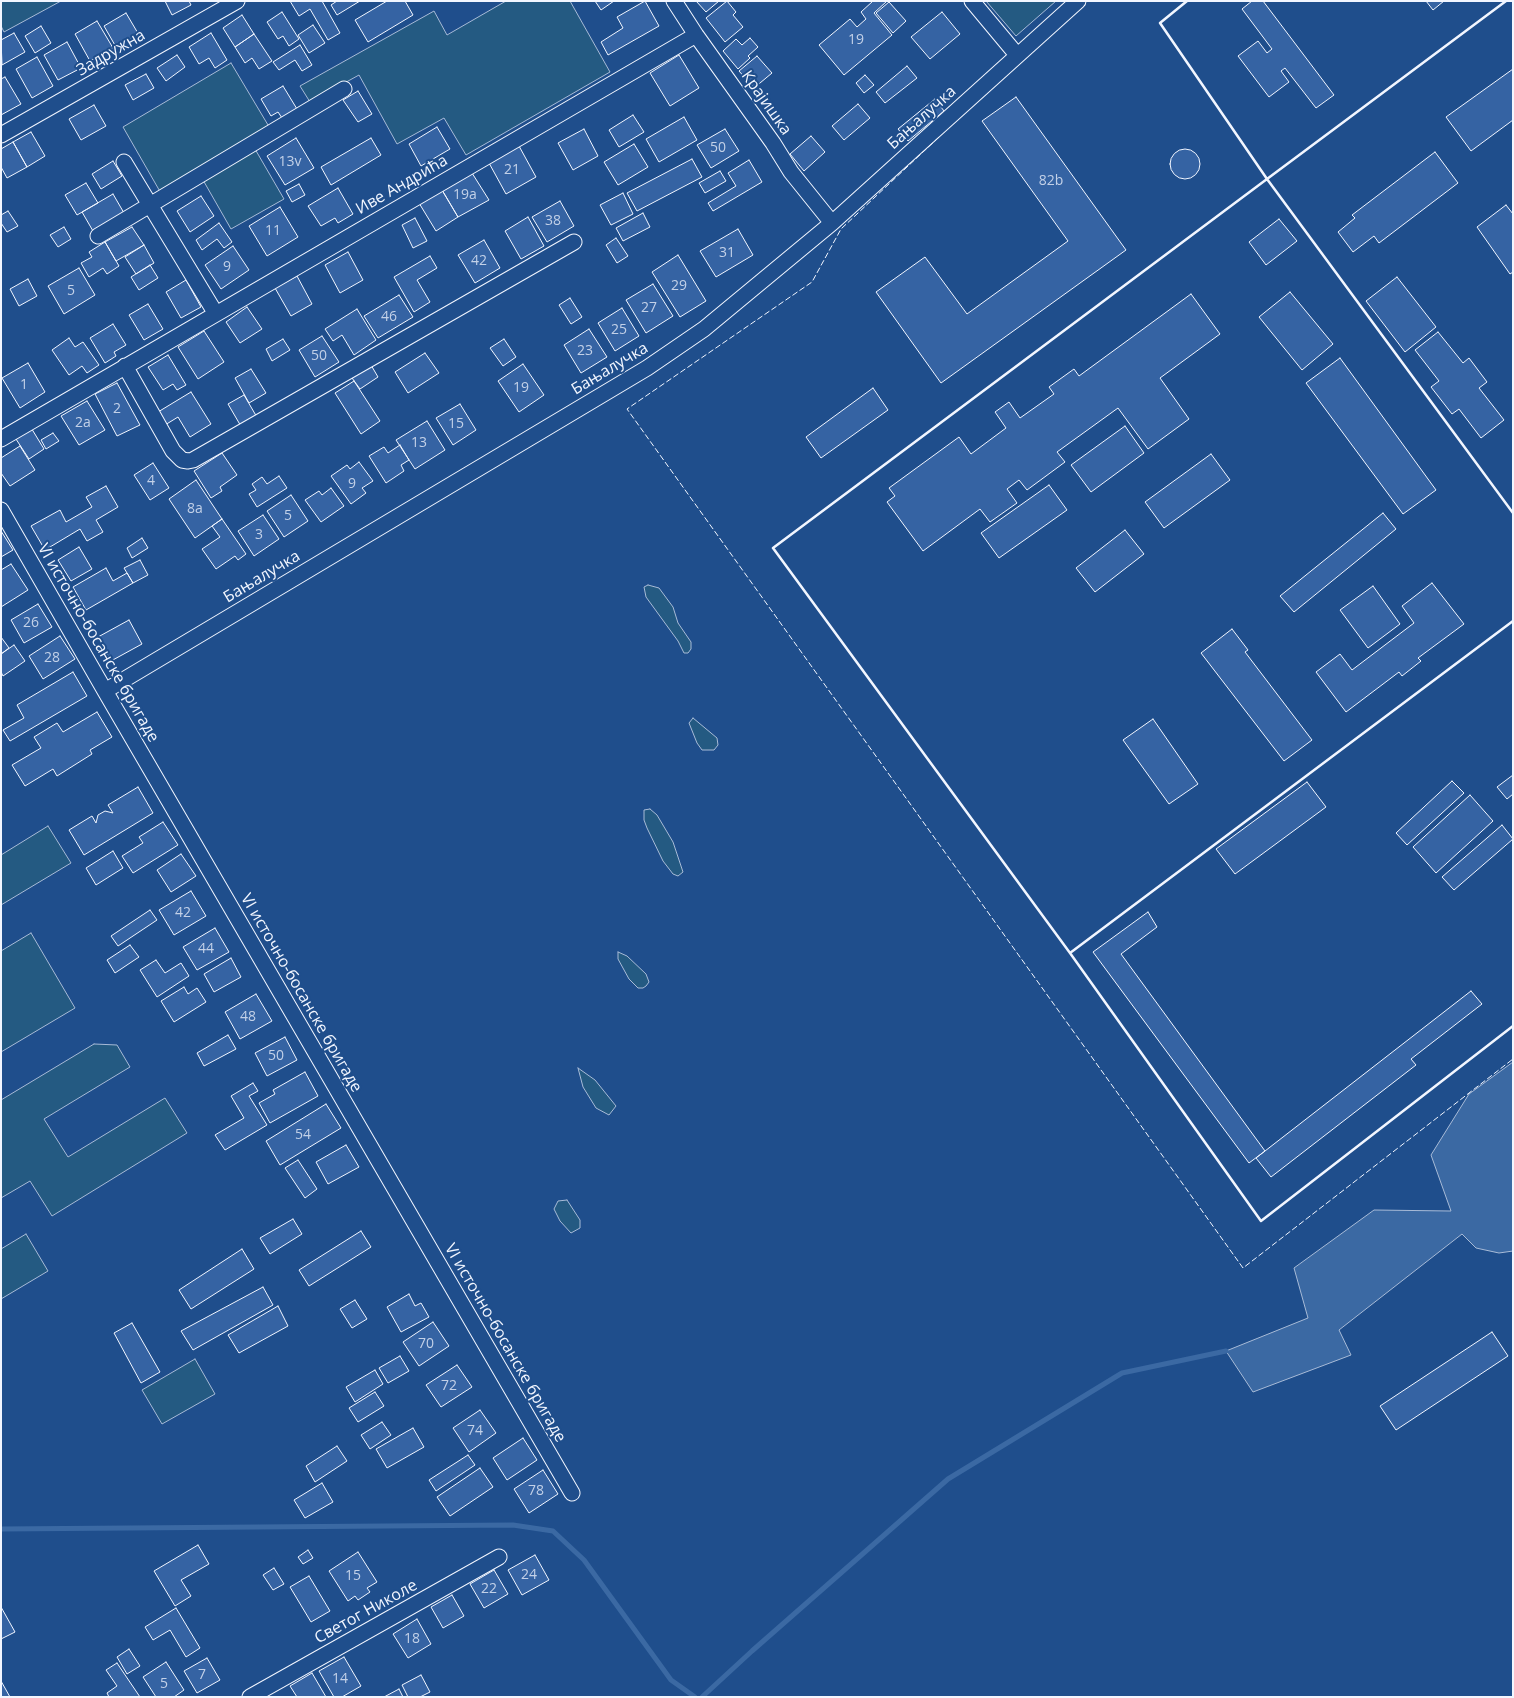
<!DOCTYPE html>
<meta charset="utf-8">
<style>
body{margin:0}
#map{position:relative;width:1514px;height:1698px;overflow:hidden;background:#1f4e8c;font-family:"Open Sans",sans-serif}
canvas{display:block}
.frame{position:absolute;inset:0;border:2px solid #f2f6ff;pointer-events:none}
</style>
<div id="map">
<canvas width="1514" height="1698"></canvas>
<div class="frame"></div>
</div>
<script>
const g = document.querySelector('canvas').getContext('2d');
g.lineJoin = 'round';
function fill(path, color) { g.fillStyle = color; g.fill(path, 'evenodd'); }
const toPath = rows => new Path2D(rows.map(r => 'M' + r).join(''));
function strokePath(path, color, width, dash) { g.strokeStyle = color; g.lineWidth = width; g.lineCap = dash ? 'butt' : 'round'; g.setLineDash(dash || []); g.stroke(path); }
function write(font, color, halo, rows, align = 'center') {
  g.font = font + ' "Open Sans",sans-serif'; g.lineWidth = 4; g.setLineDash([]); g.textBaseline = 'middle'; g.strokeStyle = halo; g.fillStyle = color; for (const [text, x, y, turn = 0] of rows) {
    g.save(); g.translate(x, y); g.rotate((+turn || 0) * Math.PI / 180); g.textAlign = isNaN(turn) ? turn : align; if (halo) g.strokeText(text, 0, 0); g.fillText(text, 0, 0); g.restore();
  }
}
const green = toPath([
 [1,1,61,1,4,32,1,26,1,1],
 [506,1,570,1,610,72,466,155,444,118,397,144,359,75,310,102,300,86,434,11,447,35,506,1],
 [986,1,1056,1,1016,36,986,1],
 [231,63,271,130,162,195,123,127,231,63],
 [255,149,284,199,231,229,203,180,255,149],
 [648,585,659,588,673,607,678,623,691,642,691,649,688,653,684,653,678,641,646,597,644,587,648,585],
 [693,718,717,738,718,745,714,750,702,750,697,743,689,723,693,718],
 [650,809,657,815,673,842,683,872,678,876,673,874,663,861,647,828,644,820,644,810,650,809],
 [48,826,71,863,1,905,1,855,48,826],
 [31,933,75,1008,1,1052,1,951,31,933],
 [618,952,627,956,646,974,649,982,646,986,643,988,638,988,629,979,618,959,618,952],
 [94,1044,117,1045,130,1067,44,1119,68,1157,165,1098,187,1133,52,1216,30,1181,1,1198,1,1100,94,1044],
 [578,1068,595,1080,616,1106,609,1115,596,1108,583,1087,578,1068],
 [567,1200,580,1220,580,1228,571,1233,560,1221,554,1209,558,1201,567,1200],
 [26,1234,48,1271,1,1299,1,1249,26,1234],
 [195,1359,215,1394,162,1424,142,1390,195,1359]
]);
const water = toPath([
 [1513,1062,1513,1251,1499,1253,1476,1248,1462,1234,1339,1330,1351,1355,1253,1392,1226,1351,1308,1318,1294,1268,1374,1210,1451,1211,1431,1155,1469,1094,1513,1062]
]);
const stream = toPath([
 [1,1529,513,1525,553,1531,584,1560,671,1680,695,1697],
 [702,1697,752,1651,948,1479,1122,1373,1226,1351]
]);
const building = toPath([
 [165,1,189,1,191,5,172,15,165,1],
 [290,1,322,1,340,33,328,40,310,9,299,16,290,1],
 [337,1,360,1,337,15,331,5,337,1],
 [387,1,405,1,413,15,368,42,355,20,387,1],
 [595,1,614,1,601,10,595,1],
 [645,1,659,26,608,55,601,42,623,28,617,17,645,1],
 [696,1,719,1,706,12,696,1],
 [727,1,736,12,733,15,743,27,725,42,706,18,727,1],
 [873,1,887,1,874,13,892,35,844,75,819,45,850,19,857,27,866,19,861,12,873,1],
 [1252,1,1263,1,1334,95,1316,108,1285,68,1281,71,1289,82,1269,97,1238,56,1258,41,1267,53,1272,49,1242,9,1252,1],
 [1426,1,1444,1,1433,10,1426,1],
 [889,2,906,21,893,33,876,13,889,2],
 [282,12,299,39,289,46,283,36,278,39,267,22,282,12],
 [942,12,960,34,930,59,911,37,942,12],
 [126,13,139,35,116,47,104,26,126,13],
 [242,15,254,34,235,47,223,28,242,15],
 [97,21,113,48,90,61,75,34,97,21],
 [313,25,325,43,309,53,298,35,313,25],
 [41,26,51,43,35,53,25,36,41,26],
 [14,33,25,52,2,65,1,40,14,33],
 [211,33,227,60,215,68,209,58,199,64,189,47,211,33],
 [254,34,272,61,259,69,252,58,245,63,235,47,254,34],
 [750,38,758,47,748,56,750,58,738,69,723,51,736,39,742,45,750,38],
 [67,42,81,68,58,80,44,55,67,42],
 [300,45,312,65,302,71,295,60,279,70,273,62,300,45],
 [177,55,185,67,166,81,157,68,177,55],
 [679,55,699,88,670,106,650,73,679,55],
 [757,56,772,73,754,88,739,71,757,56],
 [37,57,53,86,32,98,16,69,37,57],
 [907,66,917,78,885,103,876,92,907,66],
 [1513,69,1513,120,1471,151,1446,117,1513,69],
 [146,74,154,88,133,100,125,85,146,74],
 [865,75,874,85,864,93,856,83,865,75],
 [5,77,21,104,1,115,1,79,5,77],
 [283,86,297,109,282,118,278,112,271,116,261,99,283,86],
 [358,91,372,114,358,122,343,100,358,91],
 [1016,97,1126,250,941,383,876,292,925,257,967,314,1068,241,982,121,1016,97],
 [935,99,944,111,908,141,898,129,935,99],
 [858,104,870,118,844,140,832,126,858,104],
 [94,105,106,126,81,140,69,119,94,105],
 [633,115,644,132,619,147,609,130,633,115],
 [684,117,697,140,659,162,646,139,684,117],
 [437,127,450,149,421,166,409,144,437,127],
 [584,129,598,156,573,170,558,143,584,129],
 [725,129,739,151,711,168,697,145,725,129],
 [31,132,45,156,27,167,13,142,31,132],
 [811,136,825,152,804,171,790,154,811,136],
 [296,138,314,168,285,185,267,156,296,138],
 [371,138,381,155,331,185,321,167,371,138],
 [13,142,27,167,7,178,1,167,1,149,13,142],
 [634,144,648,167,618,185,604,162,634,144],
 [519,146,536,177,506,194,489,163,519,146],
 '1170 164a15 15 0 1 1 30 0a15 15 0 1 1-30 0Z',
 [1435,152,1458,183,1379,243,1374,236,1353,252,1338,232,1355,218,1352,215,1435,152],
 [692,159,702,177,637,211,627,193,692,159],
 [749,160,762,182,713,211,708,203,736,186,728,173,749,160],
 [113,161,122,176,101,189,92,174,113,161],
 [720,171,726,181,705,193,699,183,720,171],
 [472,173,489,200,458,217,442,190,472,173],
 [86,183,98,203,77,215,65,195,86,183],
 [299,184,305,195,292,202,286,191,299,184],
 [338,188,353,214,338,223,335,218,321,226,308,206,338,188],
 [442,190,458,217,436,231,419,203,442,190],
 [623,193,633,214,611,225,600,205,623,193],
 [113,194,124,213,93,231,82,212,113,194],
 [201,196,214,216,190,232,177,211,201,196],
 [560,201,574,226,547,242,532,217,560,201],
 [1506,205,1513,214,1513,272,1510,274,1477,227,1506,205],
 [280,207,298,237,267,256,249,226,280,207],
 [8,211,18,226,7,232,1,223,1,215,8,211],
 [643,213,650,227,623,241,616,228,643,213],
 [528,217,544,246,521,259,505,231,528,217],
 [415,218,427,241,413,248,402,225,415,218],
 [1279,219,1297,241,1266,265,1249,242,1279,219],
 [219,223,232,242,224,248,217,239,202,250,196,240,219,223],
 [64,227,71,239,58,247,50,235,64,227],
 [132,227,144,245,116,261,105,242,132,227],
 [738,229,753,255,716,277,700,251,738,229],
 [616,238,628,256,617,263,606,245,616,238],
 [484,240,500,268,475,283,458,255,484,240],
 [105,242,119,266,107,274,103,268,89,277,81,263,92,257,89,252,105,242],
 [144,245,154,263,136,274,125,257,144,245],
 [233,246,249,270,221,289,205,265,233,246],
 [348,252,363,280,340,293,325,265,348,252],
 [678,255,706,301,680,317,652,272,678,255],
 [430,256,437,268,417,280,430,302,414,312,394,277,430,256],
 [150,265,158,278,139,290,131,277,150,265],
 [79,268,95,295,64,314,48,286,79,268],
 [297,276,312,304,291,316,275,288,297,276],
 [1397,277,1436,327,1405,352,1366,301,1397,277],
 [28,279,37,296,19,306,10,289,28,279],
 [186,280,201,307,181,318,166,292,186,280],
 [653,284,673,316,646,333,626,300,653,284],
 [1290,292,1333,344,1302,370,1259,317,1290,292],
 [1191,294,1220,334,1160,378,1189,419,1148,449,1118,408,1057,452,1065,462,1027,490,1019,480,1007,489,1017,503,990,522,980,509,923,551,887,502,895,496,889,488,959,437,971,454,1006,428,995,412,1009,402,1020,418,1054,394,1049,387,1074,369,1079,376,1191,294],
 [399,295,413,317,378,338,364,316,399,295],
 [570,298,582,317,571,324,559,305,570,298],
 [148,304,163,329,144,340,129,315,148,304],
 [247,307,262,329,240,343,226,322,247,307],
 [622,308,639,336,615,351,598,323,622,308],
 [357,309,376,340,354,355,342,335,333,341,325,329,357,309],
 [113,324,126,345,114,352,116,356,105,363,90,338,113,324],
 [589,329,607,357,581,373,564,345,589,329],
 [204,331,224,362,198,379,178,347,204,331],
 [1438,332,1463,363,1469,358,1487,382,1479,388,1504,420,1481,438,1459,409,1452,414,1431,387,1439,381,1415,350,1438,332],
 [322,336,339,362,315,377,299,350,322,336],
 [69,338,75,347,83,342,99,365,87,373,82,366,69,375,52,350,69,338],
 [283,339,290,350,272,361,266,349,283,339],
 [504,339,516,357,503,366,490,348,504,339],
 [425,353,439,373,408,393,395,372,425,353],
 [168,355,186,385,177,390,173,384,163,390,148,367,168,355],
 [1340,358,1436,490,1403,514,1306,383,1340,358],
 [28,363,45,392,20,408,2,378,28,363],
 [523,364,544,395,519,412,498,381,523,364],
 [371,365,378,377,360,389,352,378,371,365],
 [251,369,266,393,249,403,235,378,251,369],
 [354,381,380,421,361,434,335,393,354,381],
 [117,383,140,425,117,436,95,394,117,383],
 [873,388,888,410,821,458,806,437,873,388],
 [191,392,211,424,190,437,178,417,165,425,158,412,191,392],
 [244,395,258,419,242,428,228,404,244,395],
 [87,401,105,430,79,445,61,416,87,401],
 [460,404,476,430,453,445,436,418,460,404],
 [427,421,445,450,415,469,396,440,427,421],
 [30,426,44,449,29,459,14,436,30,426],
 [1125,426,1144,453,1091,492,1071,465,1125,426],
 [53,433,59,441,46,449,41,440,53,433],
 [400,445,409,460,401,465,404,471,386,483,369,456,384,447,388,453,400,445],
 [20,446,35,470,10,486,1,473,1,458,20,446],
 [222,453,237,475,220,487,222,491,211,498,194,471,222,453],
 [1211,454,1230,480,1164,528,1145,502,1211,454],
 [359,462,373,481,362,488,366,493,351,504,331,476,347,465,350,469,359,462],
 [153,463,169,488,150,500,134,475,153,463],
 [279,476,287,488,257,507,249,494,256,490,252,484,262,477,267,484,279,476],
 [196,480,222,519,195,538,169,499,196,480],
 [1049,485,1067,510,999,558,981,533,1049,485],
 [106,486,118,507,96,520,103,532,87,541,80,529,45,550,31,526,60,510,66,522,92,507,86,497,106,486],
 [331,488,344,506,321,522,305,500,319,491,322,495,331,488],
 [291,495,308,521,284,537,267,511,291,495],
 [1383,513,1396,529,1294,612,1280,596,1383,513],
 [263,515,279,539,254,556,238,531,263,515],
 [222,519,246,554,238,560,235,556,216,569,202,549,220,537,212,526,222,519],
 [1125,530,1144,554,1095,592,1076,568,1125,530],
 [1,531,13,550,1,557,1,531],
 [142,538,148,548,132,558,127,548,142,538],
 [79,547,92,569,71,581,58,560,79,547],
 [140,560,148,575,133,583,124,568,140,560],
 [11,564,28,590,1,607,1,570,11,564],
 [106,568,113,581,127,573,133,583,86,610,73,587,106,568],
 [1432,583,1464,624,1418,658,1421,661,1402,676,1399,672,1346,712,1316,672,1340,654,1352,670,1414,623,1402,606,1432,583],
 [1373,586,1400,624,1368,648,1340,610,1373,586],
 [38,604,52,627,24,643,11,620,38,604],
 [129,620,142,644,111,661,98,637,129,620],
 [1232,629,1248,650,1245,652,1312,740,1284,761,1201,653,1232,629],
 [60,636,75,659,43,679,29,656,60,636],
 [1,637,9,648,1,654,1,637],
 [14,645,25,661,3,676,1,672,1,654,14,645],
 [73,672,87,696,10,741,3,730,24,718,17,705,73,672],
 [97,712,112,737,90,750,92,754,57,776,53,769,25,786,12,765,41,748,34,737,57,723,63,732,97,712],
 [1153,719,1198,784,1169,804,1123,740,1153,719],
 [1513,775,1513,794,1507,799,1497,787,1513,775],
 [1452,781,1464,793,1407,845,1396,833,1452,781],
 [1307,782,1326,807,1235,874,1216,849,1307,782],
 [138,787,153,813,84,855,69,830,92,816,96,823,98,815,105,811,113,813,108,805,138,787],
 [1470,795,1493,821,1436,873,1413,847,1470,795],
 [163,822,178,845,133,873,122,856,143,843,139,837,163,822],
 [1502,825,1513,839,1454,890,1442,877,1502,825],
 [113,851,123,868,96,885,86,868,113,851],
 [181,854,196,876,171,892,157,870,181,854],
 [191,891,206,916,174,935,159,910,191,891],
 [150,910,157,920,118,946,111,936,150,910],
 [1148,912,1157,927,1121,954,1265,1151,1249,1163,1093,952,1148,912],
 [215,928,229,952,197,970,183,947,215,928],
 [130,945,139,957,115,973,107,960,130,945],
 [231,958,241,977,214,992,204,974,231,958],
 [156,960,165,973,181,963,189,976,157,997,140,970,156,960],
 [184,987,188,994,197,988,206,1002,174,1022,161,1001,184,987],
 [1471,991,1482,1004,1411,1059,1416,1065,1271,1177,1256,1158,1471,991],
 [256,994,272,1021,240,1039,225,1012,256,994],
 [228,1035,236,1049,204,1066,197,1053,228,1035],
 [285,1037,297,1060,267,1076,255,1053,285,1037],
 [305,1072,318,1096,270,1123,259,1103,275,1094,273,1090,305,1072],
 [253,1083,258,1091,249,1096,267,1125,225,1150,215,1135,244,1118,231,1096,253,1083],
 [326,1104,341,1128,280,1165,266,1141,326,1104],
 [346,1145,359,1167,328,1184,316,1162,346,1145],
 [298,1160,317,1189,305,1198,285,1168,298,1160],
 [293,1219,302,1234,270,1254,260,1238,293,1219],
 [361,1231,371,1247,309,1286,299,1270,361,1231],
 [242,1249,254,1269,191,1309,179,1290,242,1249],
 [263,1287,273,1305,193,1350,181,1331,263,1287],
 [409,1294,415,1306,421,1303,429,1317,401,1332,387,1307,409,1294],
 [355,1300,367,1319,352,1328,340,1309,355,1300],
 [278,1306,288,1326,239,1353,228,1335,278,1306],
 [433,1322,449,1346,419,1366,403,1342,433,1322],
 [132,1323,160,1372,141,1383,114,1333,132,1323],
 [1492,1332,1508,1356,1396,1430,1380,1406,1492,1332],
 [400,1356,409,1371,388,1383,379,1368,400,1356],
 [457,1365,472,1387,441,1407,426,1385,457,1365],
 [375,1370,383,1384,355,1402,346,1387,375,1370],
 [375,1392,384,1406,358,1422,349,1408,375,1392],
 [480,1410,496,1433,469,1452,453,1428,480,1410],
 [382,1422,391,1435,370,1449,361,1435,382,1422],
 [413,1428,424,1447,387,1468,376,1449,413,1428],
 [523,1438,537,1460,507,1480,493,1458,523,1438],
 [337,1446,347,1461,315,1482,306,1466,337,1446],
 [468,1455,475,1465,436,1491,429,1480,468,1455],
 [480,1468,493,1487,450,1516,437,1497,480,1468],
 [543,1470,558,1494,529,1513,514,1489,543,1470],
 [322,1483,333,1502,305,1518,294,1500,322,1483],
 [198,1545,209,1564,181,1580,191,1596,175,1606,154,1571,198,1545],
 [308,1550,313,1558,303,1564,298,1557,308,1550],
 [358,1552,377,1582,367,1588,370,1592,358,1600,355,1596,348,1601,329,1571,358,1552],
 [535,1555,549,1580,522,1595,508,1570,535,1555],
 [274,1568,284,1584,273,1590,263,1575,274,1568],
 [494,1570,508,1594,484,1608,470,1584,494,1570],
 [309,1576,330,1611,311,1622,290,1587,309,1576],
 [452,1595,464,1616,443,1628,431,1607,452,1595],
 [1,1607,15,1632,1,1639,1,1607],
 [176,1608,200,1648,186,1657,170,1630,153,1640,145,1627,176,1608],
 [417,1619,431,1644,408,1658,393,1634,417,1619],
 [129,1649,140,1666,127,1674,117,1657,129,1649],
 [344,1657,361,1686,342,1697,334,1697,319,1671,344,1657],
 [207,1658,220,1680,197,1693,184,1671,207,1658],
 [166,1662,184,1690,174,1697,156,1697,143,1677,166,1662],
 [117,1663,140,1697,109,1697,107,1693,117,1686,106,1670,117,1663],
 [312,1673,326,1697,297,1697,290,1686,312,1673],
 [421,1675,430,1692,420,1697,408,1697,402,1685,421,1675],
 [1,1681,10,1697,1,1697,1,1681],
 [399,1689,403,1697,384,1697,399,1689]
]);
const street = toPath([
 [674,1,696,35,773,143,791,172,832,223],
 [972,1,1017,55],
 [1,135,237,1],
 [124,162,216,314],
 [98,236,344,89],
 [125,366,173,451,182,460,188,461,193,460,574,242],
 [1,439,696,35],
 [1,510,105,691,572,1493],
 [105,691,647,368,704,329,832,223,1078,1],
 [250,1697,499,1557]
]);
const fence = toPath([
 [939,137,841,229,812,282,627,409,1243,1268,1513,1059]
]);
const wall = toPath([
 [1187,1,1160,23,1267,179,1506,1],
 [1513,513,1267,179,773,548,1070,953,1261,1221,1513,1026],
 [1070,953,1513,621]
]);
const numberNames = [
 ["19",856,40],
 ["50",718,148],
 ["13v",290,162],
 ["21",512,170],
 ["82b",1051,181],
 ["19a",465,195],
 ["38",553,221],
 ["11",273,231],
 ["31",727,253],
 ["42",479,261],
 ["9",227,267],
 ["29",679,286],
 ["5",71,291],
 ["27",649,308],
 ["46",389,317],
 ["25",619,330],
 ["23",585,351],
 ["50",319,356],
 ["1",24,385],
 ["19",521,388],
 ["2",117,409],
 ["2a",83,423],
 ["15",456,424],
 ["13",419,443],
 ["4",151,481],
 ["9",352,484],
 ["8a",195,509],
 ["5",288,516],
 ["3",259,535],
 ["26",31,623],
 ["28",52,658],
 ["42",183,913],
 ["44",206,949],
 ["48",248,1017],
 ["50",276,1056],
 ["54",303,1135],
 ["70",426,1344],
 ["72",449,1386],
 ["74",475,1431],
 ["78",536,1491],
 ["24",529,1575],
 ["15",353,1576],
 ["22",489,1589],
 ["18",412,1639],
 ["7",202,1675],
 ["14",340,1679],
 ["5",164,1684]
];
const streetNames = [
 ["Задружна",111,53,-30],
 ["Крајишка",766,103,55],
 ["Бањалучка",922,118,-42],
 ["Иве Андрића",402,185,-30],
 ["Бањалучка",610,369,-31],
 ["Бањалучка",262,577,-31],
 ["VI источно-босанске бригаде",98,643,60],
 ["VI источно-босанске бригаде",301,993,60],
 ["VI источно-босанске бригаде",505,1343,60],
 ["Светог Николе",366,1612,-29]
];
fill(green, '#245a82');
strokePath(green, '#a8bbd7', 1);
fill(water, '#3b69a3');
strokePath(water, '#a8bbd7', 1);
strokePath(stream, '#3b69a3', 5);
fill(building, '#3563a3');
strokePath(building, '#f2f6ff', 1);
strokePath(street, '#f2f6ff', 17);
strokePath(street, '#1f4e8c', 15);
strokePath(fence, '#f2f6ff', 1, [6, 2.5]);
strokePath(wall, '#f2f6ff', 2.5);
write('14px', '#c3d1e8', null, numberNames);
write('16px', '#f2f6ff', '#1f4e8c', streetNames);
</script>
